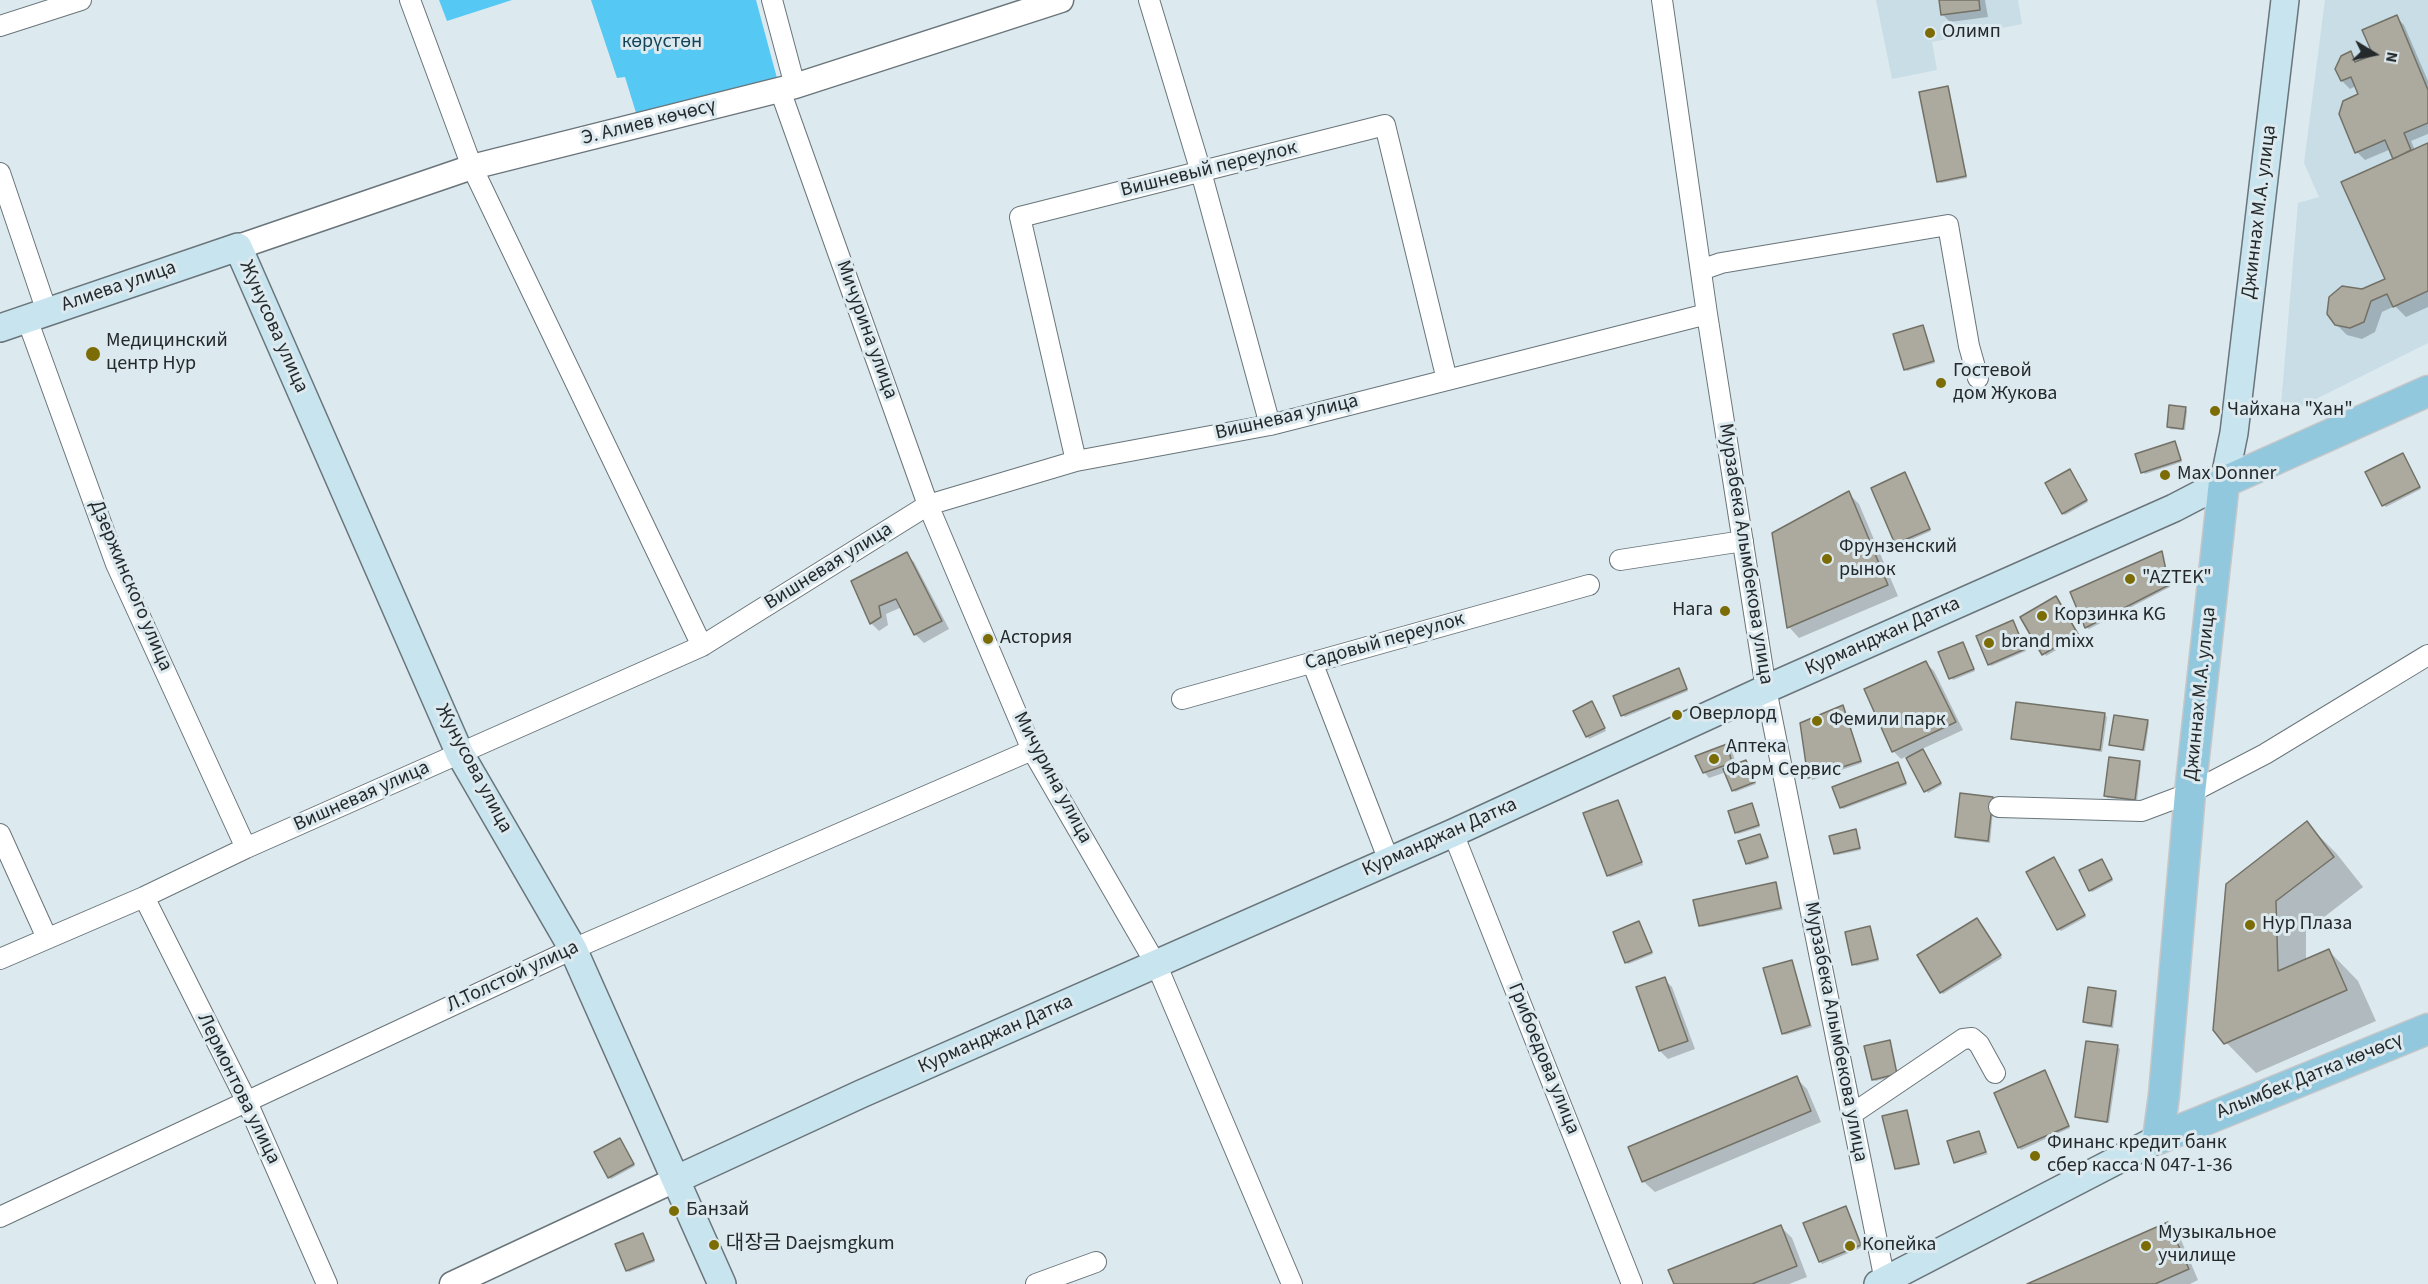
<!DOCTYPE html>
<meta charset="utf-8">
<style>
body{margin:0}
#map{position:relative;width:2428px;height:1284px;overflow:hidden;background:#dce9ef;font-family:"Source Sans 3",sans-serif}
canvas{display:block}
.north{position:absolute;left:2344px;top:24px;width:60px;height:60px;-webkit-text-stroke:4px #dce9ef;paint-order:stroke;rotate:100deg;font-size:16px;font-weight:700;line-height:24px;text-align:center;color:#24292b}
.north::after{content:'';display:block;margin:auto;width:21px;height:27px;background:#24292b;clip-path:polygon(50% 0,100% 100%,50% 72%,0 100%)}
</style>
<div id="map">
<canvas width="2428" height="1284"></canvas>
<div class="north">N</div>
</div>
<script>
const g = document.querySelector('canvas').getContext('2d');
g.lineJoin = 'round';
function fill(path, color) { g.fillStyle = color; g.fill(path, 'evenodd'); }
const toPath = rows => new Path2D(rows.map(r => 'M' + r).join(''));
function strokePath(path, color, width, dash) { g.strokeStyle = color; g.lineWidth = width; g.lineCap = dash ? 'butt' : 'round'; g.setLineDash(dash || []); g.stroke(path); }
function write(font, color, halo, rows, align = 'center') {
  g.font = font + ' "Source Sans 3","Noto Sans KR",sans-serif'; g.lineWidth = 6; g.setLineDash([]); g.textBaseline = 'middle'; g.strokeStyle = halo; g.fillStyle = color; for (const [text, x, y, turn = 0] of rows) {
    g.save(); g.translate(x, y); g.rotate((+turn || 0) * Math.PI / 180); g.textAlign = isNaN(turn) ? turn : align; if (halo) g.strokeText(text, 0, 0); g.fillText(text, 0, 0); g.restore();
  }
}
const built = toPath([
 [1876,0,2018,0,2022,24,1932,42,1937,70,1892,79],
 [2325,0,2428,0,2428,343,2280,417,2298,203,2319,197,2304,163]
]);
const green = toPath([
 [439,0,512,0,447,21],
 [591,0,756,0,778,82,637,116,625,77,617,78]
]);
const shadow = toPath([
 [1940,0,1985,0,1988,17,1950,22,1942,14],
 [2396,17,2404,25,2428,81,2428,134,2411,141,2415,150,2428,144,2428,307,2406,317,2395,306,2382,312,2375,332,2362,339,2347,335,2336,324,2363,291,2387,280,2395,160,2391,149,2365,160,2357,152,2360,95,2356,86,2350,89,2342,81,2351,53,2360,62,2375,56],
 [1948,88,1967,178,1941,183,1938,181],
 [1923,326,1935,363,1907,371,1905,369],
 [2185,409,2187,411,2185,430,2170,429,2168,426],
 [2175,443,2182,462,2145,474,2143,472],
 [2405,457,2421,489,2386,507,2384,505],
 [2070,471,2088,502,2065,515,2063,513],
 [1905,474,1931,531,1899,545,1897,543],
 [1848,493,1859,504,1898,596,1799,638,1789,627],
 [2162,553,2170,587,2089,629,2086,627],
 [906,554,914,562,949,629,924,643,916,635,902,607,886,614,888,625,879,631,871,623,853,582],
 [2058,600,2079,637,2046,656,2023,618],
 [2013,622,2026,651,1991,666,1989,664],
 [1963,644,1975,671,1953,680,1940,653],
 [1926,663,1934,671,1963,730,1922,749,1942,785,1928,793,1907,756,1901,759,1893,751],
 [1679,670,1688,691,1625,717,1623,715],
 [1592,703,1606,731,1589,739,1575,711],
 [1842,707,1862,763,1812,780,1802,724],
 [2105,715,2107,717,2102,752,2015,740,2013,738],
 [2147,721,2149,723,2145,751,2111,744],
 [1727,745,1732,750,1736,765,1746,761,1748,763,1756,784,1735,792,1726,772,1709,778,1704,772],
 [2139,762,2141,764,2137,801,2107,798,2105,795],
 [1897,763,1907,785,1843,809,1841,807],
 [1992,798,1994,800,1990,843,1958,839,1956,837],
 [1618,801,1643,865,1610,877,1608,875],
 [1752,805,1760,827,1738,834,1736,832],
 [2306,823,2336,853,2363,887,2306,931,2306,960,2328,950,2358,981,2376,1021,2256,1073,2214,1030],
 [1855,831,1861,850,1837,855,1835,853],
 [1760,835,1769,859,1749,865,1747,863],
 [2056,861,2086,917,2061,931,2059,929],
 [2104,863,2113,881,2092,892,2090,890],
 [1775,884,1783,910,1702,927,1700,925],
 [1979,922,2002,958,1943,994,1941,992],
 [1639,923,1653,954,1628,964,1626,962],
 [1870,928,1879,961,1856,966,1854,964],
 [1791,962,1812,1027,1785,1035,1783,1033],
 [1664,979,1672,987,1695,1049,1668,1059,1660,1051],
 [2115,992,2117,994,2113,1028,2087,1024,2085,1022],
 [1889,1042,1898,1076,1875,1081,1873,1079],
 [2117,1047,2120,1049,2109,1123,2079,1119,2077,1117],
 [2045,1072,2070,1128,2021,1150,2019,1147],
 [1796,1078,1807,1089,1821,1122,1655,1192,1644,1182,1630,1148],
 [1906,1112,1920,1165,1898,1170,1896,1168],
 [622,1142,635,1166,611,1179,609,1177],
 [1987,1153,1988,1154,1957,1163],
 [1846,1208,1863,1247,1822,1264,1820,1261],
 [2168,1224,2179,1235,2198,1280,2190,1284,2031,1284],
 [1781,1227,1792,1238,1807,1277,1789,1284,1676,1284],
 [643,1234,655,1262,629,1272,627,1270]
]);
const building = toPath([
 [1939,0,1979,0,1980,10,1941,15,1939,0],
 [2397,15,2428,90,2428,123,2404,133,2411,150,2393,159,2385,140,2355,153,2339,114,2343,101,2358,94,2351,77,2341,81,2335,69,2341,56,2351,51,2355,62,2373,55,2362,30,2397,15],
 [1948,86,1966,176,1937,182,1919,92,1948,86],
 [2428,143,2428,291,2393,307,2387,294,2371,301,2364,322,2350,328,2335,325,2327,314,2329,297,2342,286,2362,289,2385,279,2341,182,2428,143],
 [1923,325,1934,361,1904,370,1893,334,1923,325],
 [2169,405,2186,407,2183,429,2167,427,2169,405],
 [2175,441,2181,460,2141,473,2135,454,2175,441],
 [2403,453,2420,487,2382,506,2365,472,2403,453],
 [2070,469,2087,500,2062,514,2045,483,2070,469],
 [1905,472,1930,529,1895,544,1871,488,1905,472],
 [1849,491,1888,585,1787,628,1772,533,1849,491],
 [2162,551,2169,585,2085,628,2070,592,2162,551],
 [907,552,942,621,914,635,896,599,879,606,881,617,870,624,851,581,907,552],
 [2056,596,2078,634,2042,655,2020,617,2056,596],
 [2013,620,2025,649,1988,665,1976,636,2013,620],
 [1963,642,1974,669,1949,679,1938,652,1963,642],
 [1926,661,1956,722,1892,752,1864,689,1926,661],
 [1679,668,1687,689,1621,716,1613,696,1679,668],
 [1592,701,1605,728,1586,737,1573,711,1592,701],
 [2016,702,2105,713,2100,750,2011,739,2016,702],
 [1843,705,1861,761,1808,778,1800,723,1843,705],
 [2114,715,2148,720,2143,750,2109,745,2114,715],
 [1727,744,1732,763,1703,773,1695,756,1727,744],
 [1923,749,1941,783,1924,792,1906,758,1923,749],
 [2109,757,2140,761,2135,800,2104,796,2109,757],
 [1746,760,1755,782,1732,791,1723,769,1746,760],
 [1898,762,1906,783,1840,808,1832,787,1898,762],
 [1960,793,1993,797,1988,841,1955,837,1960,793],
 [1618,800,1642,862,1607,876,1583,813,1618,800],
 [1752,803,1759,825,1735,833,1728,811,1752,803],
 [2307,821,2334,857,2276,901,2278,971,2329,949,2347,990,2224,1044,2213,1030,2226,884,2307,821],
 [1856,829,1860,848,1834,854,1829,836,1856,829],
 [1760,834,1768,857,1746,864,1738,841,1760,834],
 [2054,857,2085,915,2057,930,2026,872,2054,857],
 [2102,859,2112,879,2089,891,2079,870,2102,859],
 [1776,882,1781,908,1699,926,1693,900,1776,882],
 [1977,918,2001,955,1940,993,1917,955,1977,918],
 [1639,921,1652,952,1625,963,1613,932,1639,921],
 [1870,926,1878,959,1852,965,1845,932,1870,926],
 [1792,960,1810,1025,1782,1034,1763,968,1792,960],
 [1665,977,1688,1041,1659,1051,1636,987,1665,977],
 [2088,987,2116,991,2111,1026,2083,1022,2088,987],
 [1890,1040,1897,1074,1872,1080,1864,1046,1890,1040],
 [2086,1041,2118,1045,2107,1122,2075,1117,2086,1041],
 [2045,1070,2069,1126,2018,1148,1994,1093,2045,1070],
 [1797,1076,1811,1111,1642,1182,1628,1147,1797,1076],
 [1907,1110,1919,1164,1895,1169,1882,1116,1907,1110],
 [1979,1131,1986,1152,1954,1163,1947,1141,1979,1131],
 [620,1138,634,1164,608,1178,594,1152,620,1138],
 [1846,1206,1861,1245,1819,1262,1803,1223,1846,1206],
 [2168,1222,2189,1269,2155,1284,2027,1284,2168,1222],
 [1781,1225,1797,1266,1752,1284,1674,1284,1668,1270,1781,1225],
 [643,1233,654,1260,626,1271,615,1244,643,1233]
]);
const minor = toPath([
 [410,0,472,167,702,646],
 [772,0,795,86],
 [1149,0,1201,172,1270,425],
 [1662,0,1707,314,1766,689,1885,1281],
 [0,26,81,0],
 [780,90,928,505,1032,750,1157,966,1292,1284],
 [0,173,47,312],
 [1701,270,1721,263,1948,225,1969,346,1978,378],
 [27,319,116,564,246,848],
 [1076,461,1020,217,1385,125,1447,380],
 [1620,560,1743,541],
 [1312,662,1389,861],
 [1182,699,1589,585],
 [1999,807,2142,811,2190,793,2265,754,2428,655],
 [1453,833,1632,1284],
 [0,834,47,938],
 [144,897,247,1102,327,1284],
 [0,959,144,897,246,848,702,646,928,505,1076,461,1270,425,1707,314],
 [1852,1114,1963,1039,1972,1038,1979,1044,1995,1073],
 [0,1217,573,949,1032,750],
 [1036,1284,1096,1262]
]);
const tertiary = toPath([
 [238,247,472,167,795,86,1061,0],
 [452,1284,677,1179]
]);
const secondary = toPath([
 [0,328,238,247,460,754,573,949,722,1284],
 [677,1179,861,1094,1453,833,1766,689,2174,508,2224,482,2234,433,2285,0],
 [1878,1284,2158,1139]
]);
const primary = toPath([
 [2428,391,2224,482,2190,793,2164,1095,2158,1139,2428,1029]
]);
const markers = [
 [1930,33,6,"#7c6c05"],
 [93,354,8,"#7c6c05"],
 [1941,383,6,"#7c6c05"],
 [2215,411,6,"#7c6c05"],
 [2165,475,6,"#7c6c05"],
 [1827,559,6,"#7c6c05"],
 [2130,579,6,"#7c6c05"],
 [1725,611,6,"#7c6c05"],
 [2042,616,6,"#7c6c05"],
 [988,639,6,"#7c6c05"],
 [1989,643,6,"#7c6c05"],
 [1677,715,6,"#7c6c05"],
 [1817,721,6,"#7c6c05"],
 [1714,759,6,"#7c6c05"],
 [2250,925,6,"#7c6c05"],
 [2035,1156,6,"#7c6c05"],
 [674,1211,6,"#7c6c05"],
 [714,1245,6,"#7c6c05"],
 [1850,1246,6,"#7c6c05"],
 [2146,1246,6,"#7c6c05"]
];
const poiNames = [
 ["Олимп",1942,33],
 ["Медицинский",106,342],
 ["центр Нур",106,365],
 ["Гостевой",1953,372],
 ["дом Жукова",1953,395],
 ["Чайхана \"Хан\"",2227,411],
 ["Max Donner",2177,475],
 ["Фрунзенский",1839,548],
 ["рынок",1839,571],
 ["\"AZTEK\"",2142,579],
 ["Нага",1713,611,"right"],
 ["Корзинка KG",2054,616],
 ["Астория",1000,639],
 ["brand mixx",2001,643],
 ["Оверлорд",1689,715],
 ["Фемили парк",1829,721],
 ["Аптека",1726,748],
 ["Фарм Сервис",1726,771],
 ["Нур Плаза",2262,925],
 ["Финанс кредит банк",2047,1144],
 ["сбер касса N 047-1-36",2047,1167],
 ["Банзай",686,1211],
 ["Музыкальное",2158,1234],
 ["училище",2158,1257],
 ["대장금 Daejsmgkum",726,1245],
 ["Копейка",1862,1246]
];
const parkNames = [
 ["көрүстөн",662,43]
];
const streetNames = [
 ["Э. Алиев көчөсү",649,123,-14],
 ["Вишневый переулок",1209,170,-14],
 ["Джиннах М.А. улица",2260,212,-83],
 ["Алиева улица",119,287,-19],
 ["Жунусова улица",273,327,66],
 ["Мичурина улица",866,330,70],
 ["Вишневая улица",1287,418,-13],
 ["Мурзабека Алымбекова улица",1745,554,81],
 ["Вишневая улица",829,567,-32],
 ["Дзержинского улица",130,586,67],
 ["Курманджан Датка",1883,637,-24],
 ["Садовый переулок",1385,642,-16],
 ["Джиннах М.А. улица",2201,694,-84],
 ["Жунусова улица",473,769,62],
 ["Мичурина улица",1052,778,62],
 ["Вишневая улица",362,797,-24],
 ["Курманджан Датка",1440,838,-24],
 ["Л.Толстой улица",513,977,-25],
 ["Мурзабека Алымбекова улица",1835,1032,79],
 ["Курманджан Датка",996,1035,-24],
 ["Грибоедова улица",1543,1059,68],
 ["Алымбек Датка көчөсү",2310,1077,-22],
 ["Лермонтова улица",238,1089,64]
];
fill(built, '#c8dde6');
fill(green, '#55c8f4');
fill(shadow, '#0003');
fill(building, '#acaa9f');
strokePath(building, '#737166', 1.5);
strokePath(minor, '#69757a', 22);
strokePath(tertiary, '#69757a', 27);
strokePath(secondary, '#69757a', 30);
strokePath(primary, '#c6c7c8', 33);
strokePath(minor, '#fff', 20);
strokePath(tertiary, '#fff', 24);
strokePath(secondary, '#c8e4ee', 27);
strokePath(primary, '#91c8dd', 30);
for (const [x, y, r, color] of markers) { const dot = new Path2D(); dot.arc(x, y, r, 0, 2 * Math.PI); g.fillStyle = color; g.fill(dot); strokePath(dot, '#dce9ef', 2); }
write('20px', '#24292b', '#dce9ef', poiNames, 'left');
write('20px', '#124558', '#dce9ef', parkNames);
write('20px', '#24292b', '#dce9ef', streetNames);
</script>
